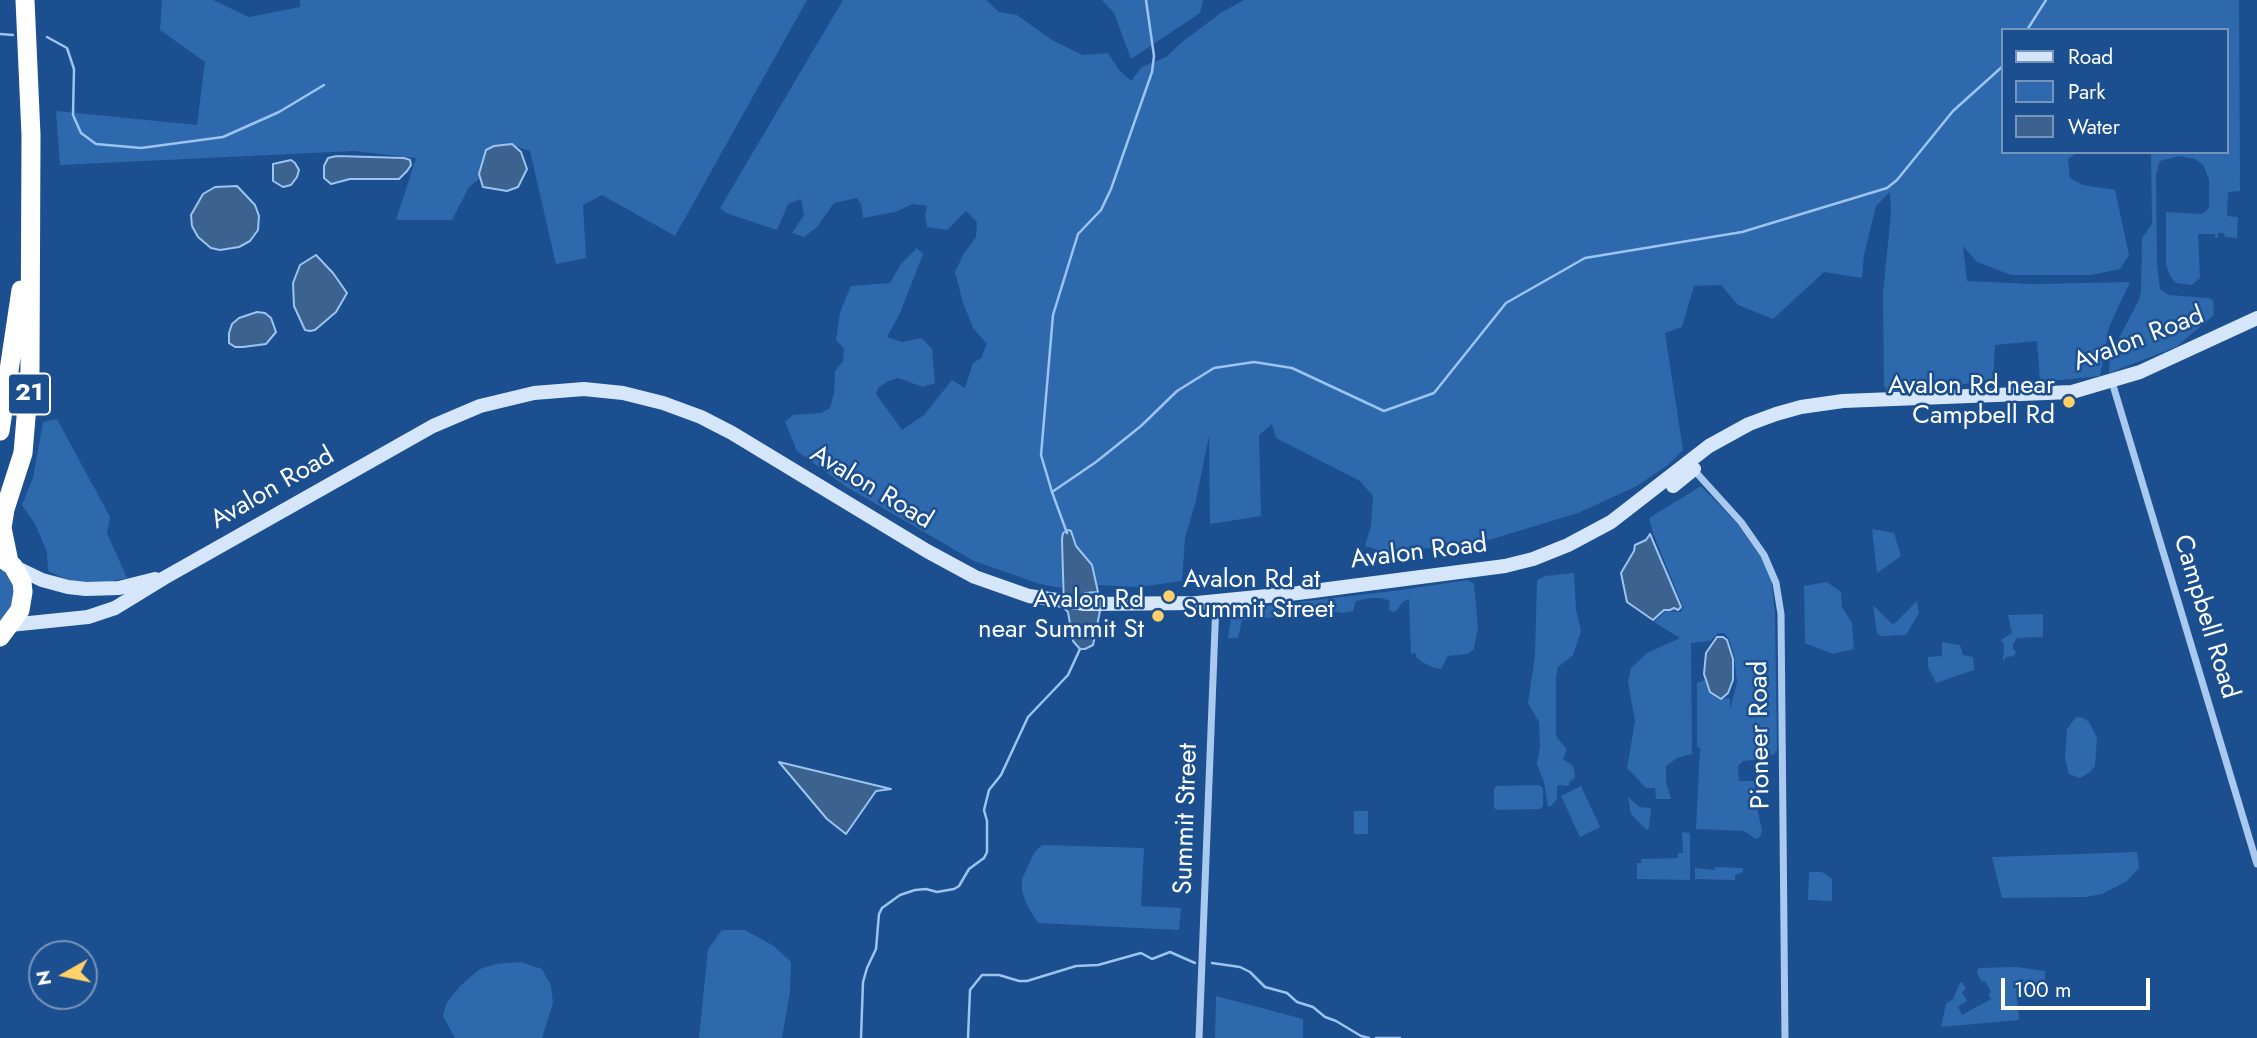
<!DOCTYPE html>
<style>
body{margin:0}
#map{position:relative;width:2257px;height:1038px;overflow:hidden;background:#1b4f8f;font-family:Jost,sans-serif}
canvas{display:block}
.legend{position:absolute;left:2001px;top:28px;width:228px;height:126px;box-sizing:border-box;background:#1b4f8f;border:2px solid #7695bc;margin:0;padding:9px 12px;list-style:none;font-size:21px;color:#fff}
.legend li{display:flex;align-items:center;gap:14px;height:35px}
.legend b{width:35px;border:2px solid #7695bc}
.north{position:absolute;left:28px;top:940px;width:70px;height:70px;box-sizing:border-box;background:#1b4f8f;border:2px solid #7695bc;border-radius:50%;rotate:261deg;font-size:19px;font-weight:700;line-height:28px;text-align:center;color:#fff}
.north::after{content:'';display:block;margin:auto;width:24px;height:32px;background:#ffd166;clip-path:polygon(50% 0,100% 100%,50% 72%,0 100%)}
.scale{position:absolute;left:2001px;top:978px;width:149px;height:32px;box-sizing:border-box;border:4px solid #fff;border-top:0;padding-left:9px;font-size:21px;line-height:24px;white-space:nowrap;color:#fff;-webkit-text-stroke:5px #1b4f8f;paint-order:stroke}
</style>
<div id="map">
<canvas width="2257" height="1038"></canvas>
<ul class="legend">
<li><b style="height:9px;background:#d6e6fa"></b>Road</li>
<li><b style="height:19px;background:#2e69ad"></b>Park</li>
<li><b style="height:19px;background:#3c6290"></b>Water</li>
</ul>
<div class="north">N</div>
<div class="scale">100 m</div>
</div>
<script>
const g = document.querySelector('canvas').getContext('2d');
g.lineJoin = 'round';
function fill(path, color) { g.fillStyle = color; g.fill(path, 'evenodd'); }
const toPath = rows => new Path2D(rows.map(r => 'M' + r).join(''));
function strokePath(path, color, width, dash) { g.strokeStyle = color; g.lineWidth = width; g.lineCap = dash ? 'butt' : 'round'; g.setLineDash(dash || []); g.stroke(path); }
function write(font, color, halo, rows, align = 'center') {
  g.font = font + ' Jost,sans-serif'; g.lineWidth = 5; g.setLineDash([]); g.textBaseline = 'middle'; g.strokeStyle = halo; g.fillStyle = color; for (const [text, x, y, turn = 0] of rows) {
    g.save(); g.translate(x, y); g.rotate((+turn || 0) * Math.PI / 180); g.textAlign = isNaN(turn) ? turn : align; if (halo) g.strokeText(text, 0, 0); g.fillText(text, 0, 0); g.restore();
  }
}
const green = toPath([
 [162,0,213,0,249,17,300,7,300,0,807,0,675,236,602,195,583,205,586,258,556,264,530,151,509,144,486,150,483,156,479,179,469,187,452,220,396,220,416,158,354,151,60,165,56,111,197,125,205,62,160,30],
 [843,0,986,0,999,12,1017,15,1052,40,1083,55,1108,53,1119,70,1131,81,1142,67,1166,57,1182,42,1222,12,1244,0,2239,0,2240,191,2228,192,2227,216,2238,217,2237,238,2225,237,2224,233,2218,233,2218,238,2215,237,2215,234,2198,234,2200,278,2192,285,2176,283,2170,276,2166,264,2166,212,2202,214,2206,211,2209,207,2209,179,2203,165,2195,159,2179,156,2160,161,2156,174,2157,264,2160,289,2169,295,2208,298,2213,300,2214,315,2176,347,2109,373,2110,355,2139,300,2141,291,2142,238,2152,224,2151,152,2227,152,2227,30,2003,30,2003,152,2078,152,2068,159,2070,178,2083,185,2115,190,2129,255,2120,269,2091,275,2011,275,1977,262,1963,246,1967,281,2032,284,2130,282,2109,327,2100,376,2040,382,2037,341,1995,345,1993,381,1887,392,1884,385,1883,294,1891,213,1890,192,1876,206,1864,255,1862,278,1824,272,1773,319,1738,305,1721,285,1694,286,1682,327,1665,333,1683,450,1668,465,1637,486,1578,513,1469,546,1381,551,1365,546,1371,525,1373,496,1360,481,1276,438,1272,424,1259,435,1261,516,1210,524,1209,436,1196,500,1185,538,1182,581,1139,587,1097,585,1092,565,1076,546,1071,531,1068,530,1064,531,1062,539,1062,588,1040,584,974,561,845,486,797,451,785,422,793,415,821,413,830,408,834,393,835,371,843,361,844,349,836,340,840,312,851,286,890,283,901,264,917,248,923,254,900,313,887,337,902,342,922,338,932,349,935,383,923,387,898,378,888,381,878,388,876,394,902,430,924,415,952,380,965,388,973,363,981,358,987,344,973,328,963,303,955,272,963,255,976,237,977,222,966,211,947,230,927,227,925,215,927,206,913,204,895,212,863,218,861,204,857,198,834,203,817,227,804,237,792,233,804,215,801,199,788,204,777,230,726,213,720,208],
 [1102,0,1203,0,1200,13,1131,59,1114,13],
 [57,419,110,517,107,533,127,578,98,584,70,581,48,571,47,552,35,524,22,505,33,478,43,422],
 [1701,486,1736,522,1761,557,1771,578,1775,614,1777,750,1774,754,1762,759,1743,761,1738,766,1739,781,1753,781,1755,784,1755,800,1762,830,1760,837,1756,839,1744,831,1696,829,1700,747,1697,748,1697,683,1705,680,1706,685,1719,699,1730,698,1730,710,1737,682,1734,655,1729,639,1724,633,1718,633,1710,641,1691,643,1692,754,1677,758,1666,766,1666,782,1671,799,1656,799,1655,788,1646,788,1627,768,1635,721,1628,682,1631,668,1647,653,1680,638,1654,622,1666,611,1681,612,1683,607,1653,533,1649,518],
 [1872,529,1894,533,1901,556,1877,573],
 [0,564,15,585,13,607,0,623],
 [1574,573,1576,610,1581,631,1573,655,1558,667,1556,677,1556,734,1557,738,1567,749,1563,759,1573,766,1575,775,1575,778,1570,781,1569,786,1559,785,1557,787,1557,799,1551,806,1548,807,1544,782,1537,764,1540,746,1539,722,1528,703,1535,655,1537,580,1545,576],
 [1468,580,1474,584,1478,627,1474,649,1468,654,1448,656,1441,669,1432,667,1422,662,1416,657,1416,653,1411,654,1409,599,1403,602,1396,611,1393,612,1389,610,1390,601,1382,598,1370,598,1356,601,1353,611,1342,613,1317,608,1298,615,1242,620,1238,638,1228,638,1232,610,1401,590],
 [1827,582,1841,592,1842,607,1852,623,1854,649,1833,654,1805,643,1804,586],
 [1917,601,1919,613,1906,635,1881,636,1877,633,1873,605,1893,625],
 [2043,614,2043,637,2017,638,2013,644,2013,649,2016,652,2014,656,2006,657,2003,661,2004,644,2001,640,2012,633,2008,615],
 [1942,642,1960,645,1963,655,1973,657,1974,670,1936,683,1928,667,1928,657,1942,656],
 [2076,717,2083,718,2089,722,2097,738,2095,766,2090,772,2080,778,2069,774,2065,759,2067,729],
 [1539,785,1543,788,1543,806,1540,809,1497,810,1494,808,1494,789,1497,786],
 [1581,786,1600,827,1580,837,1561,796],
 [1628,797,1639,807,1651,808,1649,828,1647,830,1631,814],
 [1354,811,1368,811,1368,834,1354,834],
 [1682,832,1690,833,1690,880,1637,879,1637,863,1641,863,1641,859,1678,858,1678,853,1683,853],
 [1042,845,1144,848,1141,906,1181,908,1179,930,1038,923,1029,909,1022,892,1022,879,1034,853],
 [2137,852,2139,868,2127,881,2102,894,2085,897,2002,898,1992,857],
 [1715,867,1743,868,1743,872,1735,875,1735,880,1695,879,1695,868,1714,870],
 [1809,872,1822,872,1832,879,1832,901,1808,900],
 [722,930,745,930,774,946,791,962,790,991,782,1038,699,1038,708,949],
 [521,962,542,969,551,986,553,1003,542,1038,455,1038,443,1016,446,1004,460,986,480,969,496,964],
 [2017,967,2045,971,2044,990,2024,988,2023,996,2017,997,2019,1020,1941,1027,1946,1004,1953,999,1960,983,1962,982,1966,989,1962,992,1967,1001,1958,1007,1962,1015,1991,999,1988,994,1991,992,1985,981,1982,982,1977,973,1978,968],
 [1216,996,1303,1019,1303,1038,1215,1038]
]);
const water = toPath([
 [512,144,521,152,527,169,518,187,507,191,483,187,479,174,486,150,494,146,512,144],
 [337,156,404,158,410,160,411,165,407,171,399,179,350,179,331,184,324,178,324,166,328,158,337,156],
 [291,160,295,163,299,170,297,177,291,185,283,187,273,181,273,164,291,160],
 [237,186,255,205,259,216,258,230,250,241,239,247,220,250,211,248,198,237,192,226,191,215,203,194,215,187,237,186],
 [316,255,333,273,347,293,336,312,315,330,310,331,305,330,294,306,293,283,300,265,316,255],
 [257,312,265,313,271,318,276,332,266,344,243,347,235,347,229,343,229,333,232,324,239,318,257,312],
 [1068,530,1071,531,1076,546,1092,565,1098,592,1085,593,1085,604,1100,611,1093,645,1085,649,1080,649,1073,641,1068,612,1064,608,1062,539,1063,533,1068,530],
 [1650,534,1681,607,1678,610,1674,608,1670,610,1664,610,1653,620,1627,602,1621,573,1634,551,1635,545,1646,540,1650,534],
 [1717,637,1723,637,1727,640,1733,659,1733,680,1728,693,1721,699,1710,692,1704,674,1706,653,1717,637],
 [779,762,891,789,876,791,846,834,827,819,779,762]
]);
const stream = toPath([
 [2027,30,2046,0],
 [0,34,13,35],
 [47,37,67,48,74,69,73,115,81,133,96,144,141,148,223,137,279,112,324,85],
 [1052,492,1096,462,1141,426,1177,391,1214,368,1254,362,1292,368,1384,411,1434,393,1506,303,1585,258,1742,232,1887,188,1897,180,1953,111,2003,66],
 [1067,533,1052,492,1041,455,1053,315,1078,234,1101,210,1111,189,1152,72,1154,56,1146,0],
 [1212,963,1240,967,1250,972,1265,987,1287,993,1297,1002,1313,1007,1325,1017,1336,1021,1361,1036,1369,1038],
 [861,1038,863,982,867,968,876,949,879,914,882,908,900,895,915,890,926,889,937,892,954,889,959,886,969,869,984,858,987,852,987,821,984,810,989,790,1001,775,1028,717,1068,675,1080,649],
 [968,1038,970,990,982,975,999,975,1019,981,1027,981,1076,966,1098,965,1141,953,1152,959,1170,952,1195,963],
 [1376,1038,1400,1038]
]);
const street = toPath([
 [2112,382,2257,864],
 [1693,469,1741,522,1764,555,1776,583,1781,614,1785,1038],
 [1199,1038,1216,602]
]);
const secondary = toPath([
 [1673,486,1694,469],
 [13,566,42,580,68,587,86,589,119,588,155,579],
 [10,625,88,617,115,608,164,578,433,426,480,406,534,393,584,389,623,393,663,403,701,417,732,433,927,551,975,577,1029,596,1085,604,1197,603,1298,593,1505,566,1533,559,1568,545,1611,522,1709,446,1749,424,1776,414,1801,407,1843,401,2072,392,2140,372,2257,318]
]);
const highway = toPath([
 [0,431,21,290],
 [0,557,13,566,22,582,23,592,20,610,0,637],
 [9,562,2,528,5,509,23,453,30,370,31,135,25,0]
]);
const markers = [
 [2069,402,7,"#ffd166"],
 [1169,596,7,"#ffd166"],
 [1158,616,7,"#ffd166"]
];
const shields = [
 [29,394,42]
];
const shieldNames = [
 ["21",29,394]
];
const streetNames = [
 ["Avalon Road",2139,340,-21],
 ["Avalon Road",871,488,31],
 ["Avalon Road",273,489,-30],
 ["Avalon Road",1419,553,-7],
 ["Campbell Road",2205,617,73],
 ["Pioneer Road",1761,735,-91],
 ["Summit Street",1187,819,-88]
];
const poiNames = [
 ["Avalon Rd near",2055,387],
 ["Campbell Rd",2055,417],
 ["Avalon Rd at",1183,581,"left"],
 ["Summit Street",1183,611,"left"],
 ["Avalon Rd",1144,601],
 ["near Summit St",1144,631]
];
fill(green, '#2e69ad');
fill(water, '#3c6290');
strokePath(water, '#9cc4f0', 2);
strokePath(stream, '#9cc4f0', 2.5);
strokePath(street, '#a9c9ee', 7);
strokePath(secondary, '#d6e6fa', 14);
strokePath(highway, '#fff', 19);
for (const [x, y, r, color] of markers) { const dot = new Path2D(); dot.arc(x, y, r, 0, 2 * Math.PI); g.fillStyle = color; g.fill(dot); strokePath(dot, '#1b4f8f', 2.5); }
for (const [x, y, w] of shields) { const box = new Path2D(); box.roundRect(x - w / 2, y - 20.5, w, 41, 5); g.fillStyle = '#1b4f8f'; g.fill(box); strokePath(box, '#fff', 2); }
write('bold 24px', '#fff', null, shieldNames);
write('26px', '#fff', '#1b4f8f', streetNames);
write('26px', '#fff', '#1b4f8f', poiNames, 'right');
</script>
